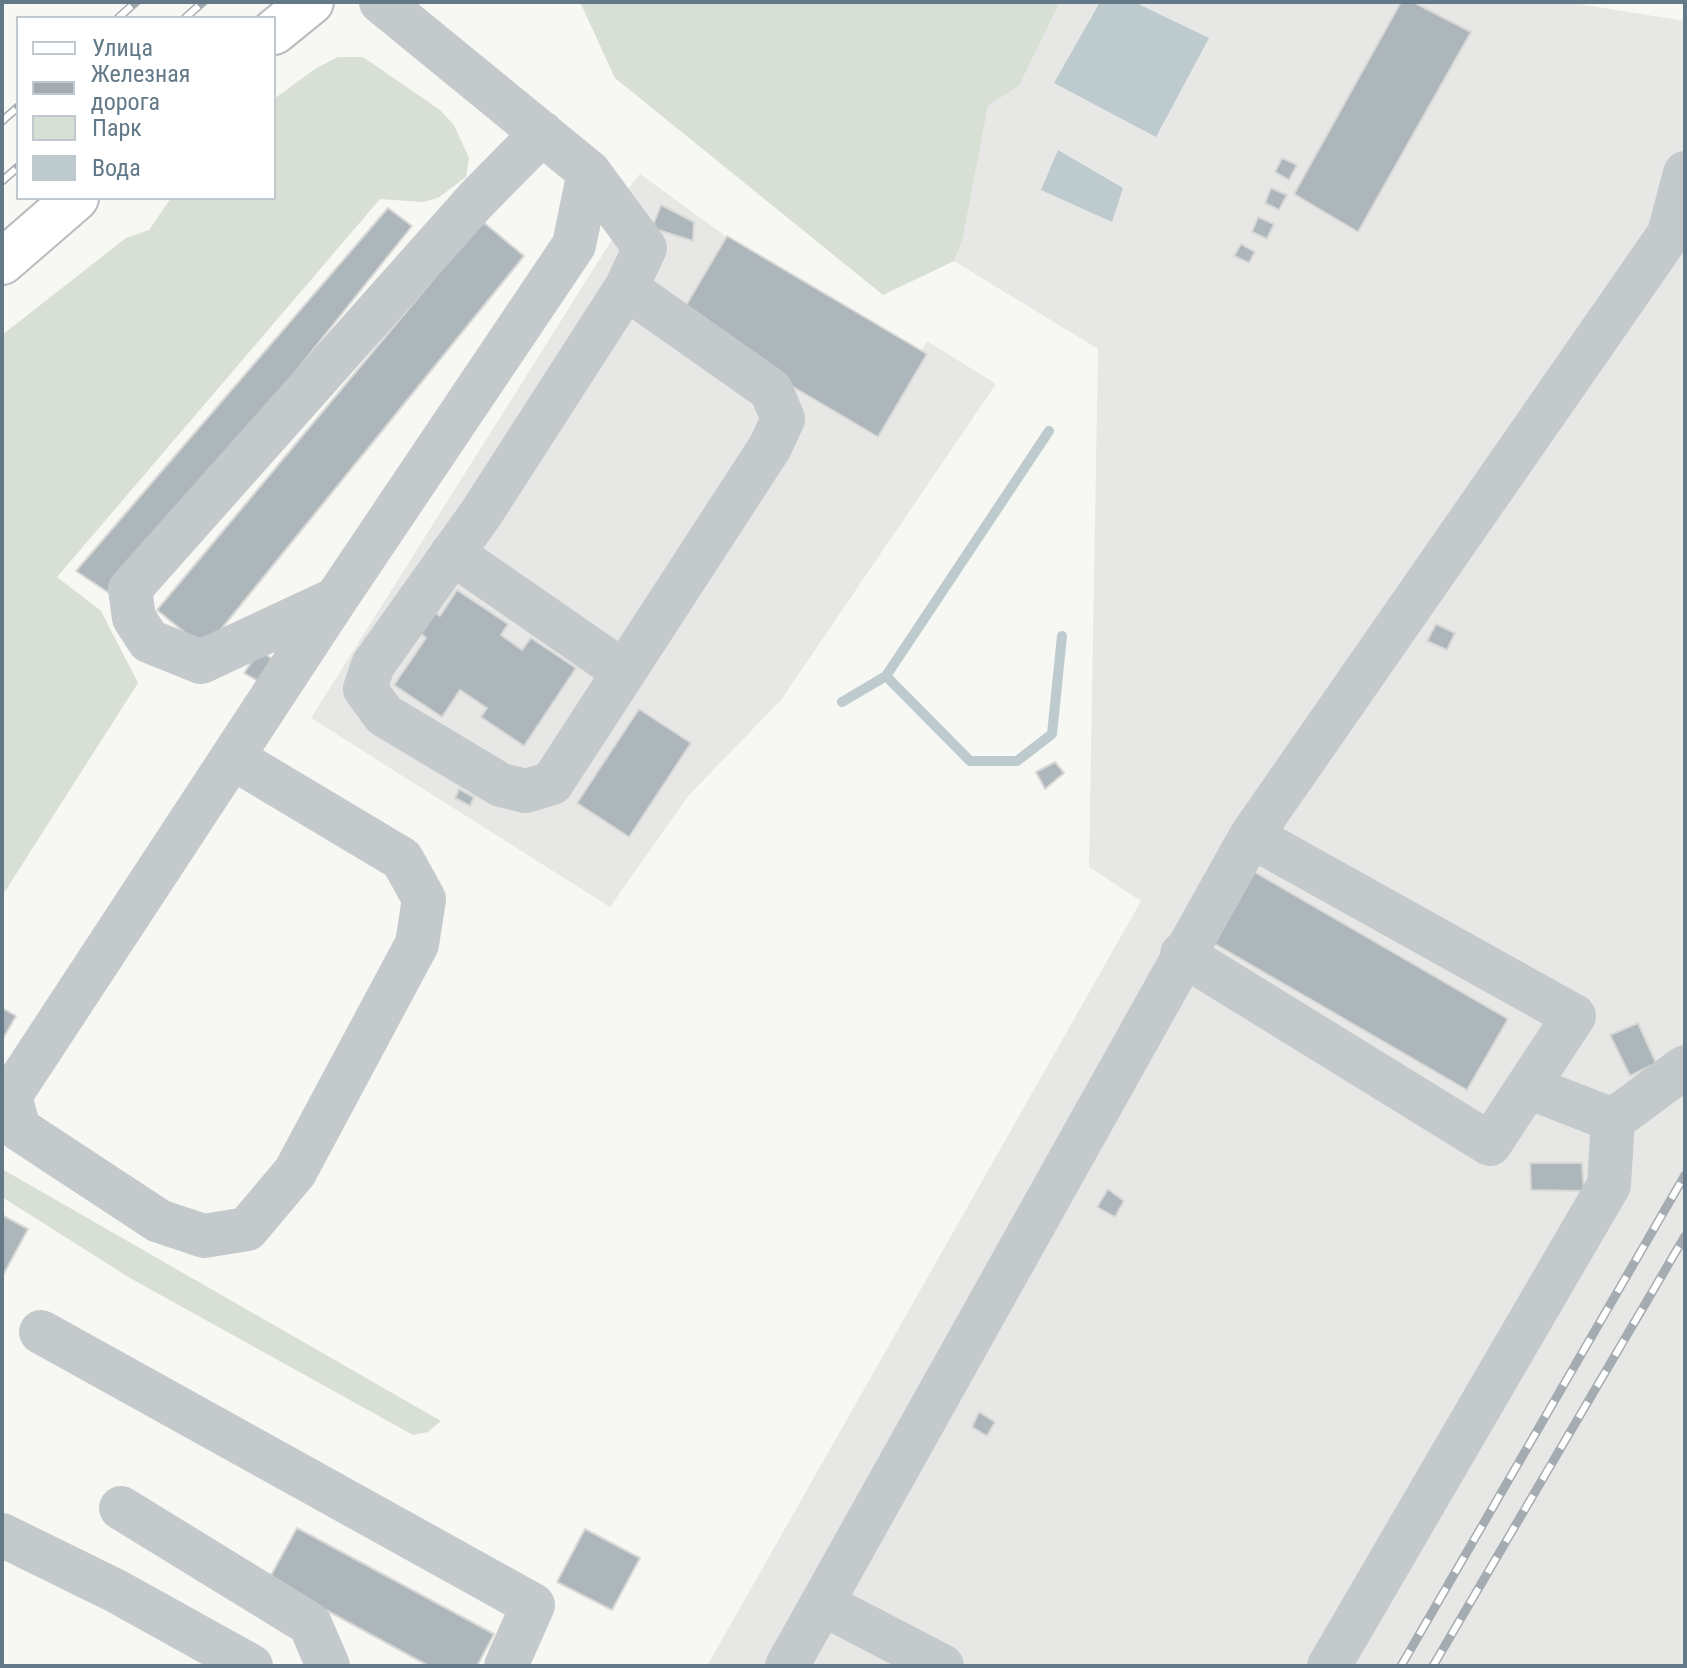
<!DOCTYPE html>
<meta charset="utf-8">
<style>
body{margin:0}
#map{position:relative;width:1687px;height:1668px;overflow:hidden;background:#f7f7f3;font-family:"Roboto Condensed",sans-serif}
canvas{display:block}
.frame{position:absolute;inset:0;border:4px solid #637987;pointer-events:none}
.legend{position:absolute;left:16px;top:16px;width:260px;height:184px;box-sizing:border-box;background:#fff;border:2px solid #c1c9cf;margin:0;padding:10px 14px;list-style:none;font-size:24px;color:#637987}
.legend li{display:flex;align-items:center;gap:16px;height:40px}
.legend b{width:40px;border:2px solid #c1c9cf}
</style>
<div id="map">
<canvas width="1687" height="1668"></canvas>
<div class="frame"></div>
<ul class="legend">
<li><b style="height:10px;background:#fff"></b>Улица</li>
<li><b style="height:10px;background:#a4acb1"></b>Железная дорога</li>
<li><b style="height:22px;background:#d8dfd4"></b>Парк</li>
<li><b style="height:22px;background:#bdcace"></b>Вода</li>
</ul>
</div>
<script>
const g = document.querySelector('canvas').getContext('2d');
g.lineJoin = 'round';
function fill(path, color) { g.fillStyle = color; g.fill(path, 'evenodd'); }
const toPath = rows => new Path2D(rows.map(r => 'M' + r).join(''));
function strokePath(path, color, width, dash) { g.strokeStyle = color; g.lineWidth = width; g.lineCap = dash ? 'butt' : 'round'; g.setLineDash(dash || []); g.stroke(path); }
const built = toPath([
 [1060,2,1566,2,1685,21,1685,1666,707,1666,1141,901,1089,867,1098,349,954,261,963,238,988,106,1019,86],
 [640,174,727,237,921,351,927,341,996,384,781,700,688,796,610,907,311,718,613,238,603,221]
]);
const green = toPath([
 [580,2,1060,2,1019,86,988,106,963,238,954,261,883,295,615,78],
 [338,57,363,57,440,110,454,125,469,158,466,177,438,198,423,202,380,199,57,577,101,611,138,683,2,896,2,335,126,238,149,230,171,198,274,198,274,99,315,69],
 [2,1169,441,1421,428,1432,413,1435,130,1278,2,1197]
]);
const water = toPath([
 [1100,2,1134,2,1209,38,1156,137,1054,83],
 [1058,150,1123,188,1112,222,1041,190]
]);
const stream = toPath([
 [886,676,970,761,1017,761,1052,734,1062,636],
 [842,702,886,676,1049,431]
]);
const building = toPath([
 [1401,2,1413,2,1471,32,1358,232,1294,194,1401,2],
 [1282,158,1297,165,1289,180,1275,172,1282,158],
 [1271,188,1287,195,1279,210,1265,203,1271,188],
 [661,205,694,222,693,241,652,228,661,205],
 [388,208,412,226,115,597,76,571,388,208],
 [1258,217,1274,224,1267,239,1252,232,1258,217],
 [482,221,524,256,205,649,157,610,482,221],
 [727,236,927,354,878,437,678,319,727,236],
 [1241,244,1255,252,1249,263,1234,256,1241,244],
 [457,590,508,624,501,635,522,650,531,638,576,668,524,746,481,717,487,708,460,690,442,717,394,685,426,638,416,629,430,609,440,616,457,590],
 [1436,624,1455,633,1447,650,1427,641,1436,624],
 [260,650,272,659,258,681,244,673,260,650],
 [639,709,691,743,629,837,577,803,639,709],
 [1055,762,1064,773,1045,789,1036,772,1055,762],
 [459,789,474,797,470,806,455,798,459,789],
 [1251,870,1508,1019,1467,1090,1210,941,1251,870],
 [2,1008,16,1016,2,1040,2,1008],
 [1638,1023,1656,1063,1630,1076,1610,1035,1638,1023],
 [1530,1163,1582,1163,1584,1191,1531,1190,1530,1163],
 [1108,1189,1124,1201,1115,1217,1097,1207,1108,1189],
 [2,1215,28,1229,2,1277,2,1215],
 [979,1412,995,1422,987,1436,972,1427,979,1412],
 [297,1528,494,1634,477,1666,429,1666,269,1579,297,1528],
 [585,1529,640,1558,612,1610,557,1582,585,1529]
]);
const minor = toPath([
 [381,2,589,172,645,248,626,288,482,512,373,665,365,689,384,715,501,785,526,791,552,783,770,447,783,419,771,390,626,288],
 [452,553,624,672],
 [336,599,201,662,149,641,134,618,130,589,476,200,542,133],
 [233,758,402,859,424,899,417,944,295,1172,247,1229,204,1236,159,1221,19,1129,10,1096,336,599,574,245,589,172],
 [1182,954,1490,1144,1574,1016,1251,836],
 [1528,1087,1613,1120,1685,1067],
 [41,1332,533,1605,506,1666],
 [121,1508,310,1624,328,1666],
 [2,1535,116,1591,251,1666],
 [823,1604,942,1666],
 [787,1666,1251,836,1669,234,1685,173],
 [1329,1666,1609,1185,1613,1120]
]);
const major = toPath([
 [274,32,311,2],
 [2,262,76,198]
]);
const rail = toPath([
 [118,18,136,2],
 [185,18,203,2],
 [2,121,18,107],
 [2,181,18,167],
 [1401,1666,1685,1175],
 [1433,1666,1685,1236]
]);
fill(built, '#e7e8e6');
fill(green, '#d8dfd4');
fill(water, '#bdcace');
strokePath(stream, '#bdcace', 10);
fill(building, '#acb6bb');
strokePath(building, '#d8d8d6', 2);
strokePath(major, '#b7bcbf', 48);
strokePath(minor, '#c4c9cc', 44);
strokePath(major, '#fff', 44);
strokePath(rail, '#a4acb1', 9);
strokePath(rail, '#fff', 6, [18]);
</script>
